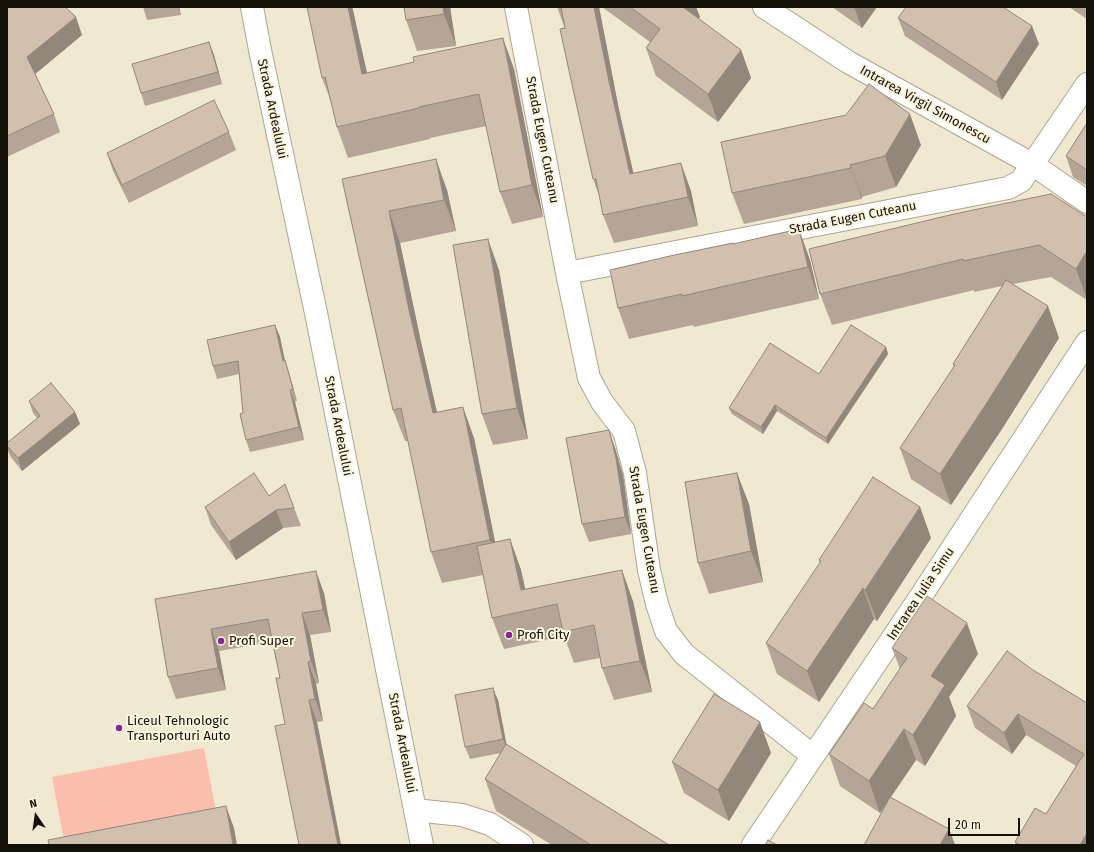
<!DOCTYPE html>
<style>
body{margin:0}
#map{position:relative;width:1094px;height:852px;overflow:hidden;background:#f0e8d1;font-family:"Fira Sans",sans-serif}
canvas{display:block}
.frame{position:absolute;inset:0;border:8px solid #141109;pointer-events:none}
.north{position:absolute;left:16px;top:796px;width:40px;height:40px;-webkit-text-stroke:3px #fdf5de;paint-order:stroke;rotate:347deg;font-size:11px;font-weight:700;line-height:16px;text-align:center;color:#141109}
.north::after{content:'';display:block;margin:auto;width:14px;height:18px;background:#141109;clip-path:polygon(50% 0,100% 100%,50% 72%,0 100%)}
.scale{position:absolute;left:948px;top:818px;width:72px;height:18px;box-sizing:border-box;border:2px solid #141109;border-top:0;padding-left:5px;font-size:12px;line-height:14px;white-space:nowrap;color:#141109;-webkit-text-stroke:3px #fdf5de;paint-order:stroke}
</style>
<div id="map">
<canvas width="1094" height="852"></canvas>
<div class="frame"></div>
<div class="north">N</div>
<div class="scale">20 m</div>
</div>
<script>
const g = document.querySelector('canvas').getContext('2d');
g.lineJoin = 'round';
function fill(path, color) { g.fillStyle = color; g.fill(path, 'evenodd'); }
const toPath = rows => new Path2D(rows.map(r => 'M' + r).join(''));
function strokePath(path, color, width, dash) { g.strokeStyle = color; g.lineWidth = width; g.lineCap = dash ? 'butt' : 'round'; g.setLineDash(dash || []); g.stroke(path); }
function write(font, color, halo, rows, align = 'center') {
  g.font = font + ' "Fira Sans",sans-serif'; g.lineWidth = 4; g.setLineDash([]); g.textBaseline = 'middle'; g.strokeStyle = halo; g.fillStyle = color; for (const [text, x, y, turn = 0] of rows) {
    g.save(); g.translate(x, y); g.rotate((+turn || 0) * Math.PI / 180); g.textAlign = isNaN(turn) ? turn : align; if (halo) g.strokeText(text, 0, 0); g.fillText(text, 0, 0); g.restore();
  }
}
const green = toPath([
 [204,748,218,822,65,845,52,777]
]);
const minor = toPath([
 [516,7,567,273,589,378,602,402,624,431,635,473,649,570,657,604,666,631,684,654,813,756],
 [764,7,848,62,1032,164,1087,202],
 [567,273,1008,188,1021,181,1087,84],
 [415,810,462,815,490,824,522,845],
 [753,845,921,596,1087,342]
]);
const tertiary = toPath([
 [252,7,261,55,316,313,422,845]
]);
const wall = toPath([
 [7,7,82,35,35,74,54,114,60,132,7,157],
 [143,7,179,7,181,15,147,20],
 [307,7,352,7,367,73,514,69,543,217,512,224,500,192,486,126,430,138,430,139,348,158,337,127,332,104,322,78],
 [450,7,456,46,417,51,406,20],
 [557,7,599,7,619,110,633,173,691,191,698,226,614,243,603,215,600,198,593,179,564,26],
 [602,7,696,7,700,17,698,19,741,50,751,78,718,122,656,76,646,48,650,42],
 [832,7,877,7,862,28],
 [1069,7,1087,7,1087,19],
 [898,18,1039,44,1002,100,905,36],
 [209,42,214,55,222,84,145,106,141,93],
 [1087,123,1087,186,1073,177,1066,156],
 [229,132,236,150,129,203,113,171,107,153],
 [921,145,896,187,862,197,862,199,744,224,732,193],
 [342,179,447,190,456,231,400,243,421,342,437,412,474,438,495,542,510,539,521,570,525,589,633,601,652,692,614,700,602,668,600,658,574,663,564,636,504,649,492,618,483,575,442,583,431,552,408,441,405,441,393,410],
 [1087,217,1087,300,1051,277,1013,284,1059,338,1002,429,951,505,911,479,900,448,954,367,953,364,1002,286,974,292,974,290,832,325,820,294],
 [733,244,810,260,819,299,694,327,693,325,629,339,618,308],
 [499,270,528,439,493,445,482,414],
 [275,325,280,337,285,360,289,373,297,401,295,402,304,440,250,452,246,440,239,374,217,379,213,366],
 [886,347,888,354,828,444,777,411,763,434,732,414,729,408,819,374],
 [29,401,75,412,80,424,22,471,10,456,7,448,7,443,37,418,33,413],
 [615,448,623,475,631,534,589,542,582,524],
 [285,484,301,526,283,528,236,560,211,525,205,507,269,496],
 [749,504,763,582,709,594,698,563],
 [920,507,931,538,877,621,874,619,819,702,777,674,766,643,820,563,819,560],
 [324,593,331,632,310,635,319,683,316,684,323,721,317,722,341,845,299,845,280,678,272,642,219,651,226,690,176,699,168,677,155,599],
 [892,648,978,654,949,697,956,716,925,766,916,760,890,798,949,829,955,845,864,845,889,799,880,813,840,786,829,754,873,709,900,669],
 [1033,670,1087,703,1087,845,1016,845,1015,842,1046,814,1076,766,1026,735,1012,754,975,728,967,706],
 [498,700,506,744,669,845,552,845,496,811,485,779,501,753,470,759,465,747],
 [771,753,729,821,684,793,672,762]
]);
const shadedWall = toPath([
 [178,7,179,7,181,15],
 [348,7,352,7,353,10,374,105,362,74],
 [443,7,450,7,456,46,444,14],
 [594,7,599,7,619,110,640,202,630,174,609,81],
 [680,7,696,7,700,17,689,32],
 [854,7,877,7,862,28],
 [76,17,82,35,34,75,27,57],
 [1032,26,1039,44,1002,100,996,82],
 [503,38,514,69,543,217,532,185],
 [209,42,214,55,222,84,218,72],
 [741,50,751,78,718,122,708,94],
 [910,114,921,145,896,187,885,156],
 [436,159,447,190,456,231,444,200],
 [681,163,691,191,698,226,688,197],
 [850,165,862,197,862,199,851,168],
 [389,211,400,243,421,342,444,444,433,413,409,310],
 [799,229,810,260,819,299,808,267],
 [488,239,499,270,528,439,517,408],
 [1087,251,1087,299,1076,269],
 [1048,306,1059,338,1002,429,951,505,940,474],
 [275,325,280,337,287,373,283,361],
 [886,347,888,354,828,444,826,438],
 [285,360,289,373,297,401,293,389],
 [290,390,295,402,304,440,299,427],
 [775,405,777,411,763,434,761,427],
 [463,407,474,438,501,571,490,540],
 [75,412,80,424,22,471,18,458],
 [609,430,615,448,623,475,631,534,625,517],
 [737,473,749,504,763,582,751,551],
 [920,507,931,538,877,621,865,590],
 [276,510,283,528,236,560,229,542],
 [510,539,521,570,530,610,521,590],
 [622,570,633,601,652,692,640,661],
 [316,571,324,593,331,632,323,610],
 [863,588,874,619,819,702,807,671],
 [302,613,310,635,319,683,311,661],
 [967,623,978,654,949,697,956,716,925,766,913,735,931,676],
 [211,629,219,651,226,690,218,668],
 [308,662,316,684,323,721,315,699],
 [493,688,498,700,508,752,503,739],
 [309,700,317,722,341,845,338,845],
 [1018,714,1026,735,1012,754,1004,733],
 [760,722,771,753,729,821,718,790],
 [904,729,916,760,880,813,869,781],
 [226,806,234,828,237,845,233,845],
 [949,829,955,845,940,845],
 [1087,833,1087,845,1080,845]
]);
const building = toPath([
 [7,7,65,7,76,17,27,57,54,114,7,136,7,7],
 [307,7,348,7,362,74,414,62,413,57,503,38,532,185,500,192,479,94,419,107,419,108,337,127,325,77,322,78,307,7],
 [404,7,443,7,444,14,406,20,404,7],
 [561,7,594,7,609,81,630,174,681,163,688,197,603,215,596,179,593,179,573,89,560,29,565,28,561,7],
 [630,7,683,7,741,50,708,94,646,48,660,29,630,7],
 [906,7,1003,7,1032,26,996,82,898,18,906,7],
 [209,42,218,72,141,93,132,64,209,42],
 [869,84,910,114,885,156,850,165,851,168,732,193,721,142,846,115,869,84],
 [214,100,229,132,122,185,107,153,214,100],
 [1087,123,1087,170,1066,156,1087,123],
 [436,159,444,200,389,211,409,310,433,413,463,407,490,540,431,552,401,408,393,410,342,179,436,159],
 [1051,194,1087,217,1087,251,1076,269,1039,245,963,261,963,259,820,294,809,249,954,214,1051,194],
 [799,229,808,267,682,296,682,294,618,308,610,270,670,256,733,243,733,244,799,229],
 [488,239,517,408,482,414,453,245,488,239],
 [1006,280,1048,306,990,398,940,474,900,448,955,365,953,364,1006,280],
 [275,325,283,361,285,360,293,389,290,390,299,427,246,440,240,414,243,413,238,361,213,366,207,340,275,325],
 [851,325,886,347,826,438,775,405,761,427,729,408,770,343,819,374,851,325],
 [51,383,75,412,18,458,7,446,7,443,40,416,29,401,51,383],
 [609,430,616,458,625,517,582,524,566,438,609,430],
 [254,473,269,496,285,484,294,508,276,510,229,542,205,507,254,473],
 [737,473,751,551,698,563,685,482,737,473],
 [873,477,920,507,865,590,863,588,807,671,766,643,821,561,819,560,873,477],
 [510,539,521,590,622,570,640,661,602,668,594,625,563,632,557,604,492,618,477,546,510,539],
 [316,571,323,610,302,613,311,661,308,662,315,699,309,700,338,845,299,845,275,726,285,724,276,678,280,678,268,619,211,629,218,668,168,677,155,599,316,571],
 [927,596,967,623,931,676,945,685,913,735,904,729,869,781,829,754,864,703,873,709,907,658,892,648,927,596],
 [1007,651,1033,670,1087,703,1087,833,1080,845,1020,845,1015,842,1035,808,1046,814,1084,754,1018,714,1004,733,967,706,1007,651],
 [493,688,503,739,465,747,455,695,493,688],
 [714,694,760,722,718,790,672,762,714,694],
 [506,744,669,845,591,845,485,779,506,744],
 [890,797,949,829,940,845,864,845,890,797],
 [226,806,233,845,49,845,48,840,226,806],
 [768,840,777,845,765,845,768,840]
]);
const markers = [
 [509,635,4,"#7e2a99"],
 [221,641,4,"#7e2a99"],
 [119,728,4,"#7e2a99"]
];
const streetNames = [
 ["Intrarea Virgil Simonescu",925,105,29],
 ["Strada Ardealului",272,109,78],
 ["Strada Eugen Cuteanu",542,140,79],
 ["Strada Eugen Cuteanu",853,218,-11],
 ["Strada Ardealului",338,426,79],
 ["Strada Eugen Cuteanu",644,530,80],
 ["Intrarea Iulia Simu",921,594,-56],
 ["Strada Ardealului",402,743,79]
];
const poiNames = [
 ["Profi City",517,635],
 ["Profi Super",229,641],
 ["Liceul Tehnologic",127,721],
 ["Transporturi Auto",127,736]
];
fill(green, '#fabeac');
strokePath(minor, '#aca58f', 24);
strokePath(tertiary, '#aca58f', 24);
strokePath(minor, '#fff', 22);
strokePath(tertiary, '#fff', 22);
fill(wall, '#b5a596');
fill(shadedWall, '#93867a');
fill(building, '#d2c0af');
strokePath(building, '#93867a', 1);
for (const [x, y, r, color] of markers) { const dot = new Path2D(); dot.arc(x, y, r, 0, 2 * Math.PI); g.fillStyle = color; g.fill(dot); strokePath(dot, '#fdf5de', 1.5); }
write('13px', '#141109', '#fdf5de', streetNames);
write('13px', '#141109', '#fdf5de', poiNames, 'left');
</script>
